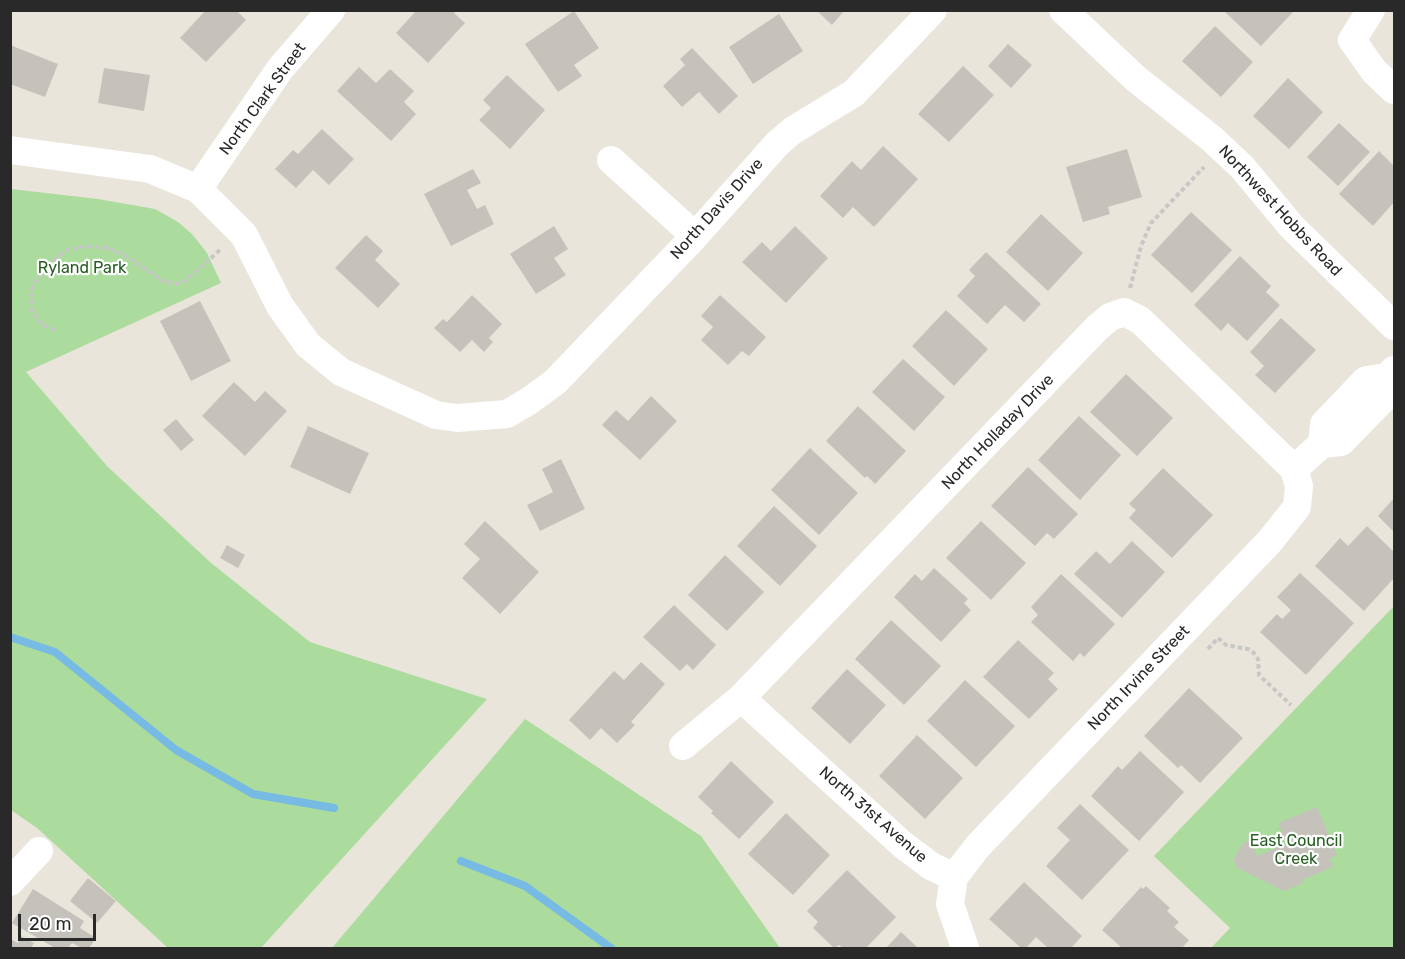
<!DOCTYPE html>
<style>
body{margin:0}
#map{position:relative;width:1405px;height:959px;overflow:hidden;background:#eae5db;font-family:Rubik,sans-serif}
canvas{display:block}
.frame{position:absolute;inset:0;border:12px solid #292929;pointer-events:none}
.scale{position:absolute;left:18px;top:914px;width:78px;height:27px;box-sizing:border-box;border:3px solid #292929;border-top:0;padding-left:8px;font-size:18px;line-height:21px;white-space:nowrap;color:#292929;-webkit-text-stroke:4px #fff;paint-order:stroke}
</style>
<div id="map">
<canvas width="1405" height="959"></canvas>
<div class="frame"></div>
<div class="scale">20 m</div>
</div>
<script>
const g = document.querySelector('canvas').getContext('2d');
g.lineJoin = 'round';
function fill(path, color) { g.fillStyle = color; g.fill(path, 'evenodd'); }
const toPath = rows => new Path2D(rows.map(r => 'M' + r).join(''));
function strokePath(path, color, width, dash) { g.strokeStyle = color; g.lineWidth = width; g.lineCap = dash ? 'butt' : 'round'; g.setLineDash(dash || []); g.stroke(path); }
function write(font, color, halo, rows, align = 'center') {
  g.font = font + ' Rubik,sans-serif'; g.lineWidth = 4.5; g.setLineDash([]); g.textBaseline = 'middle'; g.strokeStyle = halo; g.fillStyle = color; for (const [text, x, y, turn = 0] of rows) {
    g.save(); g.translate(x, y); g.rotate((+turn || 0) * Math.PI / 180); g.textAlign = isNaN(turn) ? turn : align; if (halo) g.strokeText(text, 0, 0); g.fillText(text, 0, 0); g.restore();
  }
}
const green = toPath([
 [11,189,98,199,155,209,178,222,192,234,207,253,221,283,26,372,107,466,210,562,310,642,487,699,261,948,168,948,37,828,11,810],
 [1394,606,1394,948,1211,948,1230,928,1154,856],
 [525,719,701,836,780,948,332,948]
]);
const stream = toPath([
 [10,637,55,652,176,750,253,794,334,808],
 [461,861,525,886,611,948]
]);
const building = toPath([
 [206,10,236,10,246,20,206,62,180,38],
 [414,10,457,10,454,13,465,23,428,63,396,33,415,12],
 [816,10,845,10,832,25],
 [1227,10,1292,10,1293,12,1261,46,1225,12],
 [574,11,599,48,574,65,582,76,558,92,525,44],
 [779,14,803,51,753,84,729,47],
 [1215,26,1253,62,1221,97,1182,61],
 [1008,44,1032,65,1011,88,988,66],
 [10,45,58,64,45,97,10,84],
 [692,48,738,96,719,114,699,92,682,107,663,86,685,65,680,59],
 [963,66,994,95,949,142,918,114],
 [359,67,376,83,390,69,414,91,404,102,416,114,391,141,337,91],
 [104,68,150,75,144,111,98,103],
 [507,75,545,110,510,149,479,120,491,108,483,100],
 [1288,78,1323,112,1289,149,1253,116],
 [1339,123,1370,152,1338,186,1307,157],
 [322,129,354,159,329,185,313,170,296,188,275,169,293,150,298,154],
 [883,146,918,179,874,227,853,207,843,218,820,196,852,161,861,170],
 [1127,149,1142,197,1108,207,1110,214,1083,222,1066,167],
 [1379,151,1394,166,1394,202,1373,226,1339,194],
 [473,169,481,183,467,190,477,209,485,205,494,224,451,246,424,194],
 [1191,212,1232,250,1192,293,1151,255],
 [1041,214,1083,253,1048,291,1006,252],
 [554,226,568,249,554,258,566,275,536,294,510,254],
 [795,226,828,258,786,303,742,262,762,242,771,251],
 [366,235,383,251,375,260,400,284,378,308,335,268],
 [986,252,1041,304,1024,322,1005,305,987,324,957,296,975,276,969,270],
 [1240,256,1271,286,1266,292,1280,305,1247,341,1228,323,1221,331,1194,305],
 [472,295,502,324,489,338,493,342,484,352,472,340,460,352,434,328,443,319,447,322],
 [720,295,766,337,749,356,742,351,728,365,701,340,713,327,701,316],
 [200,301,231,361,191,381,160,321],
 [946,310,988,349,954,386,912,346],
 [1281,318,1316,350,1275,393,1255,375,1264,366,1250,352],
 [903,359,945,397,914,431,872,392],
 [1126,374,1173,418,1137,456,1090,412],
 [234,382,255,402,265,391,287,411,245,456,202,416],
 [651,396,677,421,640,460,602,425,616,410,628,421],
 [858,406,906,451,875,484,867,476,865,478,826,441],
 [1079,416,1121,455,1080,500,1038,460],
 [176,419,194,440,181,451,163,430],
 [308,426,369,453,350,494,290,467],
 [810,448,858,493,819,535,771,490],
 [561,459,585,509,540,531,527,505,553,492,542,469],
 [1028,467,1078,514,1054,539,1047,533,1035,546,991,506],
 [1163,468,1213,515,1172,558,1129,518,1136,510,1129,504],
 [1394,498,1394,532,1378,516],
 [774,506,817,546,780,586,737,546],
 [485,521,539,572,500,614,462,578,480,559,464,544],
 [981,521,1026,563,991,600,946,558],
 [1367,526,1394,552,1394,578,1364,611,1315,566,1340,538,1348,546],
 [1132,541,1165,572,1122,618,1074,574,1096,551,1110,564],
 [227,545,245,555,238,568,220,558],
 [725,555,764,592,727,631,688,595],
 [934,568,968,599,964,603,971,610,941,642,894,597,915,574,922,581],
 [1300,573,1354,623,1306,675,1260,632,1277,614,1282,619,1291,610,1277,597],
 [1061,574,1115,624,1084,657,1080,653,1073,661,1031,622,1038,615,1031,607],
 [674,605,716,645,693,670,687,664,680,671,643,637],
 [891,620,941,666,904,705,855,659],
 [1018,640,1054,673,1048,679,1058,689,1029,719,983,677],
 [641,662,665,684,631,722,635,725,617,743,601,728,590,740,569,720,614,671,624,680],
 [847,669,886,705,850,744,811,708],
 [965,680,1015,726,976,767,927,721],
 [1189,688,1243,738,1200,783,1181,765,1178,768,1144,736],
 [917,735,963,778,925,819,879,776],
 [1140,751,1184,792,1139,841,1091,796,1118,766,1122,770],
 [731,761,774,802,739,839,711,813,713,811,698,797],
 [1080,804,1129,850,1082,900,1046,866,1070,840,1057,828],
 [1317,807,1337,855,1330,859,1333,867,1302,880,1303,883,1284,891,1237,868,1233,860,1243,843,1251,840,1257,856,1286,844,1278,823],
 [786,813,830,855,793,895,748,854],
 [847,870,896,917,866,948,843,948,839,945,834,948,813,928,818,922,807,911],
 [88,878,116,901,97,923,70,901],
 [1024,882,1082,936,1071,948,1048,948,1036,937,1026,948,1021,948,989,919],
 [1146,886,1170,908,1167,911,1179,922,1174,927,1189,940,1182,948,1122,948,1102,930,1141,887,1143,889],
 [33,889,84,921,80,928,96,938,89,948,82,948,72,943,68,948,55,948,12,923],
 [901,932,918,948,886,948],
 [21,936,34,943,31,948,10,948,10,939,18,943]
]);
const path = toPath([
 [1130,288,1141,246,1151,223,1204,167],
 [55,330,43,325,31,310,31,291,35,282,51,262,68,250,86,246,108,248,126,256,163,281,177,284,182,283,194,274,222,248],
 [1208,649,1218,638,1226,645,1248,649,1254,653,1258,659,1259,675,1291,705]
]);
const minor = toPath([
 [1063,10,1135,78,1212,139,1242,167,1292,227,1394,326],
 [1371,10,1352,40,1374,71,1394,90],
 [10,150,150,169,198,189,244,235,280,306,308,345,341,372,436,415,457,418,507,414,529,401,555,382,695,236,777,144,792,131,854,93,933,10],
 [611,160,695,236],
 [198,189,280,69,331,10],
 [1322,444,1324,424,1366,380,1387,377,1394,370],
 [1294,469,1322,444,1341,442,1383,399,1387,377],
 [741,698,903,845,931,866,954,877],
 [683,746,741,698,1097,328,1110,317,1124,312,1140,320,1294,469,1299,486,1297,507,1270,541,978,846,954,877],
 [954,877,950,904,965,948],
 [10,882,39,851]
]);
const streetNames = [
 ["North Clark Street",263,99,-54],
 ["North Davis Drive",717,209,-48],
 ["Northwest Hobbs Road",1280,211,47],
 ["North Holladay Drive",998,432,-46],
 ["North Irvine Street",1139,678,-46],
 ["North 31st Avenue",873,815,41]
];
const parkNames = [
 ["Ryland Park",82,268],
 ["East Council",1296,841],
 ["Creek",1296,859]
];
fill(green, '#abdc9d');
strokePath(stream, '#77bae3', 8);
fill(building, '#c5c2bb');
strokePath(path, '#c7c7c7', 4, [4.5, 3]);
strokePath(minor, '#fff', 28);
write('16px', '#292929', '#fff', streetNames);
write('16px', '#265e20', '#fff', parkNames);
</script>
